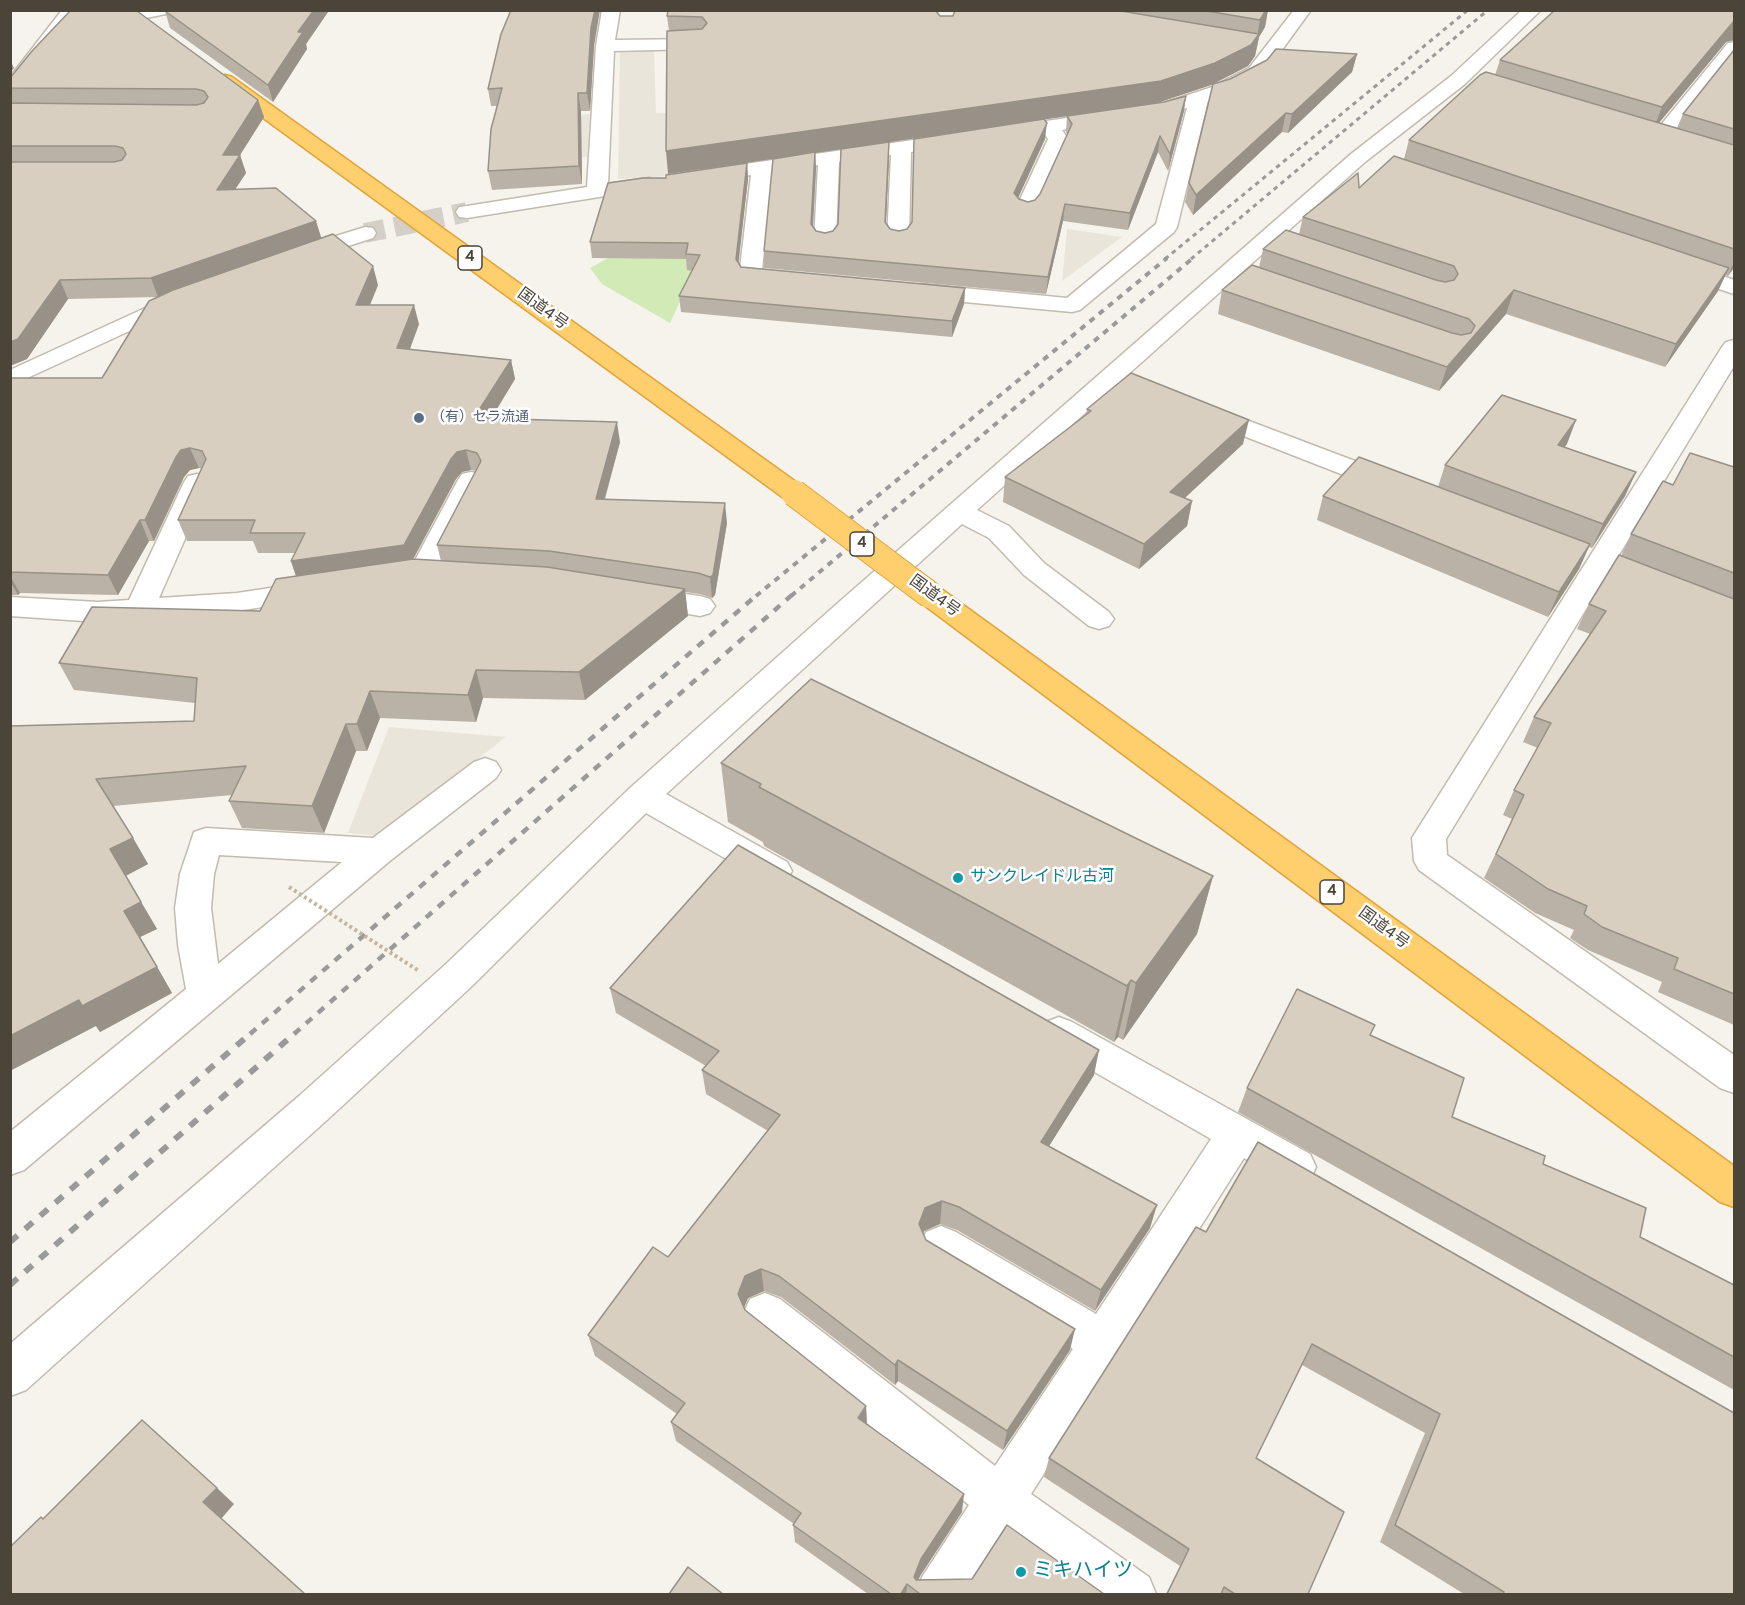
<!DOCTYPE html>
<meta charset="utf-8">
<style>
body{margin:0}
#map{position:relative;width:1745px;height:1605px;overflow:hidden;background:#f6f3ec;font-family:Overpass,sans-serif}
canvas{display:block}
.frame{position:absolute;inset:0;border:12px solid #4b4439;pointer-events:none}
</style>
<div id="map">
<canvas width="1745" height="1605"></canvas>
<div class="frame"></div>
</div>
<script>
const g = document.querySelector('canvas').getContext('2d');
g.lineJoin = 'round';
function fill(path, color) { g.fillStyle = color; g.fill(path, 'evenodd'); }
const toPath = rows => new Path2D(rows.map(r => 'M' + r).join(''));
function strokePath(path, color, width, dash) { g.strokeStyle = color; g.lineWidth = width; g.lineCap = dash ? 'butt' : 'round'; g.setLineDash(dash || []); g.stroke(path); }
function write(font, color, halo, rows, align = 'center') {
  g.font = font + ' Overpass,"Noto Sans JP",sans-serif'; g.lineWidth = 5; g.setLineDash([]); g.textBaseline = 'middle'; g.strokeStyle = halo; g.fillStyle = color; for (const [text, x, y, turn = 0] of rows) {
    g.save(); g.translate(x, y); g.rotate((+turn || 0) * Math.PI / 180); g.textAlign = isNaN(turn) ? turn : align; if (halo) g.strokeText(text, 0, 0); g.fillText(text, 0, 0); g.restore();
  }
}
const residential = toPath([
 [654,50,656,113,683,113,686,175,618,179,620,51],
 [590,114,587,157,552,159,557,116],
 [1067,229,1122,237,1062,281],
 [389,727,506,737,378,836,348,833]
]);
const green = toPath([
 [646,237,679,238,694,271,670,323,602,284,590,268]
]);
const minorTunnel = toPath([
 [365,233,467,212]
]);
const minor = toPath([
 [62,10,79,10,17,94,10,96,10,77,62,10],
 [168,10,166,14,136,20,130,19,127,15,133,10,168,10],
 [602,10,620,10,615,40,697,39,703,40,706,44,703,48,697,49,614,51,608,184,649,178,656,180,659,184,656,188,467,218,459,217,456,212,459,207,467,206,587,187,596,46,602,10],
 [1294,10,1311,10,1263,76,1226,95,1208,101,1177,227,1174,232,1080,310,1072,312,921,298,913,296,910,291,913,286,921,284,1067,298,1156,224,1187,108,1161,116,1062,130,1068,139,1037,210,1033,214,1026,216,1019,214,1015,210,1048,139,1044,133,911,152,909,239,906,244,898,246,890,244,887,239,891,155,839,162,836,241,833,246,825,248,817,246,814,241,818,165,772,172,762,270,794,274,797,279,794,284,786,286,750,283,742,281,739,276,751,175,703,182,696,180,693,176,696,172,703,170,1158,105,1212,87,1249,68,1294,10],
 [1522,10,1541,10,1465,84,1365,162,977,510,1009,526,1044,563,1109,612,1114,619,1109,626,1099,629,1089,626,1024,575,989,538,962,524,666,794,787,862,792,871,787,880,775,884,763,880,646,813,472,986,327,1120,26,1390,10,1396,10,1344,299,1096,446,964,631,787,839,602,1351,154,1451,76,1522,10],
 [1734,42,1734,58,1665,145,1651,145,1648,141,1651,137,1728,43,1734,42],
 [365,227,373,228,376,233,373,238,299,262,291,260,288,255,291,250,365,227],
 [1679,261,1734,280,1734,294,1671,273,1668,268,1671,263,1679,261],
 [180,292,188,294,191,299,188,304,10,386,10,370,180,292],
 [1734,340,1734,366,1446,839,1447,855,1734,1055,1734,1093,1720,1088,1419,870,1414,861,1412,838,1722,347,1726,342,1734,340],
 [1204,404,1400,478,1404,484,1400,490,1391,492,1382,490,1195,417,1191,412,1195,407,1204,404],
 [471,472,480,474,484,480,435,575,431,581,421,584,411,581,407,575,458,480,462,474,471,472],
 [197,474,206,476,210,482,159,598,237,593,310,582,320,584,324,591,320,598,237,611,139,620,98,622,10,616,10,597,98,602,129,600,184,482,188,476,197,474],
 [641,588,700,596,710,599,715,606,710,613,700,616,631,604,627,597,631,590,641,588],
 [485,758,496,762,501,770,496,778,391,860,24,1170,10,1175,10,1132,186,989,178,945,175,908,180,874,194,832,206,828,373,838,474,762,485,758],
 [219,855,342,862,218,964,211,908,214,874,219,855],
 [1059,1017,1072,1022,1310,1154,1316,1167,1310,1180,1296,1185,1282,1180,1244,1158,1031,1494,1149,1577,1156,1594,1092,1594,1006,1533,967,1594,915,1594,922,1577,969,1505,750,1329,743,1314,750,1299,765,1293,780,1299,995,1466,1073,1349,926,1260,920,1246,926,1232,941,1226,956,1232,1096,1314,1211,1139,1046,1044,1040,1033,1046,1022,1059,1017]
]);
const highway = toPath([
 [225,75,232,77,803,487,807,493,803,499,794,501,785,499,218,85,216,81,218,77,225,75],
 [930,586,940,588,1734,1166,1734,1207,1720,1202,920,602,916,595,920,588,930,586]
]);
const railFar3 = toPath([
 [1165,259,1468,10],
 [1191,259,1488,10]
]);
const railFar2 = toPath([
 [756,596,1167,258],
 [791,596,1193,258]
]);
const railFar1 = toPath([
 [250,1034,758,594],
 [294,1034,793,594]
]);
const rail = toPath([
 [10,1242,251,1033],
 [10,1285,295,1033]
]);
const pathBridge = toPath([
 [289,887,419,971]
]);
const highwayBridge = toPath([
 [794,493,930,595]
]);
const wall = toPath([
 [178,10,327,10,328,12,306,44,307,49,273,102,170,28,165,11,179,11],
 [939,10,938,15,940,16,953,16,955,10,1268,10,1265,27,1259,37,1255,56,1248,66,1211,85,1157,103,1083,114,1184,111,1168,171,1158,152,1128,230,1063,221,1046,294,764,268,764,251,773,159,669,31,667,16],
 [1067,116,1066,132,1067,134,1040,194,1035,200,1028,202,1018,198,1045,139,907,229,899,231,890,229,886,223,889,159,847,148],
 [841,149,838,224,833,231,825,233,816,231,813,226,816,169,815,153],
 [1734,10,1734,40,1726,42,1659,123,1677,128,1683,114,1734,50,1734,269,1733,269,1728,276,1725,275,1718,291,1665,367,1506,314,1439,391,1218,314,1222,290,1259,268,1263,249,1299,234,1303,217,1359,188,1404,159,1409,140,1495,75,1500,60],
 [594,46,590,111,581,111,582,184,492,190,488,171,497,106,491,106,488,89],
 [32,51,258,100,264,117,240,155,246,173,235,189,321,238,378,285,370,305,419,324,410,349,511,360,515,379,491,419,620,442,605,499,727,523,715,595,712,598,700,594,685,592,688,616,585,700,483,698,476,722,380,718,367,751,356,751,324,833,242,828,229,801,232,795,113,806,133,838,148,864,126,876,157,929,140,937,172,993,100,1032,96,1026,10,726,194,721,195,703,74,690,59,663,260,611,296,576,291,561,295,553,258,553,253,541,187,541,178,520,202,469,199,468,190,470,184,477,154,541,149,541,118,595,20,593,18,595,10,595,10,378,102,378,157,297,68,299,27,359,10,366,10,78],
 [471,470,476,471,437,545,441,561,413,559,456,479,462,472],
 [1357,54,1352,72,1288,133,1282,132,1193,215,1185,202,1189,183],
 [747,163,748,179,738,263,741,267,965,288,964,304,952,337,681,312,679,296,692,271,687,270,686,259,592,258,590,242,666,178],
 [1087,409,1243,444,1185,498,1192,501,1187,526,1139,569,1003,502,1005,477,1086,415],
 [1567,444,1564,447,1636,472,1625,496,1592,548,1589,547,1579,569,1548,617,1317,520,1323,496,1438,487,1445,465],
 [1734,467,1734,1025,1658,992,1662,982,1588,950,1570,938,1574,930,1535,913,1484,878,1512,819,1503,815,1514,790,1538,748,1523,742,1534,717,1590,634,1577,629,1589,604,1621,556,1631,534,1673,485],
 [721,763,1213,876,1197,934,1123,1040,1118,1037,1114,1042,764,846,763,842,728,822],
 [610,988,1094,1075,1049,1146,1150,1228,1095,1311,957,1230,940,1224,924,1231,923,1233,926,1240,1070,1350,1003,1450,898,1381,895,1385,781,1297,764,1291,748,1298,744,1307,745,1310,866,1406,867,1425,962,1512,920,1576,918,1580,1104,1594,868,1594,795,1542,793,1525,794,1524,676,1441,671,1422,677,1414,595,1356,588,1335,668,1257,768,1131,706,1094,702,1070,706,1066,616,1013],
 [1371,1035,1452,1117,1543,1164,1640,1237,1734,1285,1734,1390,1238,1112,1247,1088],
 [1196,1227,1734,1594,1464,1594,1380,1542,1425,1433,1302,1365,1256,1458,1308,1594,1166,1594,1180,1566,1044,1477,1049,1458]
]);
const shadedWall = toPath([
 [314,10,327,10,328,12,306,44,307,49,273,102,268,85,298,32],
 [595,10,600,10,594,46,590,111,587,93,591,28],
 [1266,10,1268,10,1265,27,1259,37,1255,56,1248,66,1211,85,1157,103,815,153,816,169,812,241,811,224,815,153,668,174,666,151,1257,37,1260,20],
 [1734,21,1734,40,1726,42,1653,130,1662,107],
 [1357,54,1352,72,1288,133,1292,114],
 [10,60,14,68,10,73],
 [578,93,581,111,582,184,579,166],
 [1186,96,1184,111,1168,171,1170,154],
 [258,100,264,117,240,155,246,173,223,208,217,190,223,155],
 [1286,113,1282,132,1193,215,1196,195],
 [1047,123,1045,139,1013,209,1014,193],
 [1160,136,1158,152,1128,230,1130,213],
 [889,142,889,159,885,239,885,222],
 [747,163,748,179,737,276,736,259],
 [1065,204,1063,221,1046,294,1048,277],
 [316,221,322,240,158,297,151,278],
 [1734,262,1733,269,1728,276],
 [373,266,378,285,362,324,356,305],
 [1729,268,1718,291,1665,367,1676,344],
 [60,280,68,299,27,359,10,366,10,342],
 [965,288,964,304,952,337,952,321],
 [1514,290,1506,314,1439,391,1447,367],
 [414,305,419,324,403,367,397,348],
 [511,360,515,379,479,438,474,418],
 [1249,420,1243,444,1165,516,1170,492],
 [1576,420,1567,444,1548,469,1558,445],
 [617,422,620,442,599,519,596,499],
 [190,448,199,468,190,470,184,477,154,541,145,520,176,457,181,450],
 [466,450,471,470,462,472,456,479,410,565,298,582,291,561,451,459,457,452],
 [1636,472,1625,496,1592,548,1603,524],
 [1192,501,1187,526,1139,569,1144,544],
 [725,503,727,523,715,595,712,598,710,577],
 [140,520,149,541,118,595,108,575],
 [1590,544,1579,569,1548,617,1559,592],
 [10,576,20,593,18,595,10,581],
 [685,589,688,616,585,700,579,672],
 [476,670,483,698,476,722,468,695],
 [370,691,380,718,367,751,357,724],
 [346,724,356,751,324,833,312,806],
 [133,838,148,864,125,876,110,849],
 [1213,876,1197,934,1123,1040,1136,983],
 [141,902,157,929,140,937,172,993,100,1032,96,1026,10,1071,10,1036,124,911],
 [1131,980,1118,1037,1114,1042,1127,986],
 [1099,1050,1094,1075,1037,1165,1041,1142],
 [942,1201,940,1224,924,1231,918,1247,919,1224,925,1208],
 [1157,1205,1150,1228,1095,1311,1101,1290],
 [761,1269,764,1291,748,1298,741,1315,738,1294,745,1276],
 [1075,1329,1070,1350,1003,1450,1007,1431],
 [898,1360,898,1381,895,1385,895,1365],
 [866,1406,867,1426,858,1418],
 [217,1488,234,1504,221,1519,203,1502],
 [964,1494,962,1512,920,1576,914,1590,914,1577,921,1559],
 [907,1584,906,1594,901,1594]
]);
const building = toPath([
 [193,10,314,10,298,32,303,32,268,85,165,11,194,11,193,10],
 [511,10,595,10,591,28,587,93,578,93,579,166,488,171,491,129,502,88,488,89,501,34,511,10],
 [668,10,935,10,940,16,953,16,955,10,1120,10,1121,11,1259,34,1251,45,1215,63,1161,81,666,151,667,31,702,29,707,23,702,17,667,16,668,10],
 [1201,10,1266,10,1260,20,1201,10],
 [1555,10,1734,10,1734,21,1662,107,1500,60,1555,10],
 [70,11,137,11,258,100,223,155,240,155,217,190,276,188,316,221,151,278,60,280,18,339,10,342,10,162,114,162,122,160,126,154,123,148,115,146,10,146,10,103,196,105,204,103,208,97,204,91,196,89,10,88,10,78,32,51,70,11],
 [1276,49,1357,54,1292,114,1286,113,1196,195,1189,183,1213,84,1230,79,1267,60,1276,49],
 [1734,50,1734,129,1683,114,1734,50],
 [1486,72,1734,145,1734,249,1409,140,1480,75,1486,72],
 [1186,96,1170,154,1160,136,1130,213,1065,204,1048,277,764,251,773,159,815,152,811,224,816,231,825,233,833,231,838,224,841,149,889,142,885,222,890,229,899,231,907,229,912,222,914,139,1044,119,1047,123,1014,193,1019,199,1028,202,1035,200,1040,194,1072,124,1067,116,1164,102,1186,96],
 [1394,156,1729,268,1676,344,1514,290,1447,367,1222,290,1252,265,1452,333,1461,335,1471,333,1475,326,1469,319,1263,249,1286,230,1436,280,1445,282,1454,280,1458,274,1454,266,1303,217,1358,173,1359,188,1394,156],
 [747,163,736,259,741,267,965,288,952,321,679,296,700,255,686,254,688,243,590,242,608,183,643,178,666,178,666,175,747,163],
 [333,234,373,266,356,305,414,305,397,348,511,360,474,418,617,422,596,499,725,503,713,575,710,577,698,573,549,551,437,545,481,461,477,453,466,450,457,452,451,459,404,545,291,561,305,533,250,533,255,520,178,520,206,459,202,451,190,448,181,450,176,457,145,520,140,520,108,575,10,572,10,378,102,378,149,301,173,290,333,234],
 [1131,373,1249,420,1170,492,1192,501,1144,544,1005,477,1091,411,1087,409,1131,373],
 [1502,395,1576,420,1558,445,1636,472,1603,524,1445,465,1502,395],
 [1690,453,1734,467,1734,573,1631,534,1663,481,1673,485,1690,453],
 [1359,457,1590,544,1559,592,1323,496,1359,457],
 [1619,555,1734,599,1734,994,1674,969,1678,958,1602,927,1584,914,1587,906,1548,889,1496,854,1524,795,1514,790,1551,723,1534,717,1606,611,1589,604,1619,555],
 [413,559,547,567,685,589,579,672,476,670,468,695,370,691,357,724,346,724,312,806,229,801,246,766,96,779,133,838,110,849,141,902,124,911,157,967,82,1006,79,1000,10,1036,10,726,194,721,197,678,59,663,92,607,260,611,276,579,413,559],
 [811,679,1213,876,1136,983,1131,980,1127,986,759,787,761,784,721,763,811,679],
 [738,845,1099,1050,1041,1142,1157,1205,1101,1290,959,1207,942,1201,925,1208,919,1224,926,1240,1075,1329,1007,1431,898,1360,895,1365,779,1276,761,1269,745,1276,738,1294,745,1310,866,1406,858,1418,964,1494,921,1559,914,1577,916,1580,972,1579,1007,1525,1104,1594,920,1594,907,1584,901,1594,891,1594,793,1525,801,1513,671,1422,685,1403,588,1335,653,1247,668,1257,780,1115,702,1070,719,1051,610,988,738,845],
 [1297,989,1375,1025,1370,1035,1464,1078,1452,1117,1545,1156,1543,1164,1646,1208,1640,1237,1734,1285,1734,1357,1247,1088,1297,989],
 [1258,1142,1734,1413,1734,1594,1503,1594,1504,1592,1395,1525,1440,1414,1312,1344,1256,1458,1344,1512,1308,1594,1235,1594,1224,1587,1221,1594,1167,1594,1189,1549,1049,1458,1196,1227,1206,1232,1258,1142],
 [142,1420,217,1488,203,1502,305,1594,10,1594,10,1547,41,1517,43,1519,142,1420],
 [688,1567,723,1594,669,1594,688,1567]
]);
const markers = [
 [419,418,6,"#5c6f8a"],
 [958,878,6,"#0f9aa8"],
 [1021,1572,6,"#0f9aa8"]
];
const farServicenames = [
 ["（有）セラ流通",431,418]
];
const shields = [
 [470,258,24],
 [862,544,24],
 [1332,892,24]
];
const shieldNames = [
 ["4",470,258],
 ["4",862,544],
 ["4",1332,892]
];
const streetNames = [
 ["国道4号",542,310,36],
 ["国道4号",934,597,36],
 ["国道4号",1383,929,36]
];
const cultureNames = [
 ["サンクレイドル古河",970,878]
];
const nearCulturenames = [
 ["ミキハイツ",1033,1572]
];
fill(residential, '#eae5da');
fill(green, '#d2eab5');
strokePath(minorTunnel, '#d4d0c8', 20, [20, 10]);
strokePath(minor, '#c2bbae', 3);
strokePath(highway, '#e0a43c', 3);
fill(minor, '#fff');
fill(highway, '#ffcf6e');
strokePath(railFar3, '#9a9a9a', 3, [4.5, 4.5]);
strokePath(railFar2, '#9a9a9a', 4, [6, 6]);
strokePath(railFar1, '#9a9a9a', 4.5, [8, 8]);
strokePath(rail, '#9a9a9a', 6, [10, 10]);
strokePath(highwayBridge, '#e0a43c', 28, []);
strokePath(pathBridge, '#c4b79f', 4, [3, 3]);
strokePath(highwayBridge, '#ffcf6e', 26);
fill(wall, '#bab2a6');
fill(shadedWall, '#979187');
fill(building, '#d8cfc1');
strokePath(building, '#979187', 1.5);
for (const [x, y, r, color] of markers) { const dot = new Path2D(); dot.arc(x, y, r, 0, 2 * Math.PI); g.fillStyle = color; g.fill(dot); strokePath(dot, '#fff', 2); }
write('14px', '#4e5e75', '#fff', farServicenames, 'left');
for (const [x, y, w] of shields) { const box = new Path2D(); box.roundRect(x - w / 2, y - 12, w, 24, 4.5); g.fillStyle = '#fff'; g.fill(box); strokePath(box, '#4b4439', 1.5); }
write('bold 15px', '#4b4439', null, shieldNames);
write('16px', '#4b4439', '#fff', streetNames);
write('16px', '#0d838f', '#fff', cultureNames, 'left');
write('20px', '#0d838f', '#fff', nearCulturenames, 'left');
</script>
